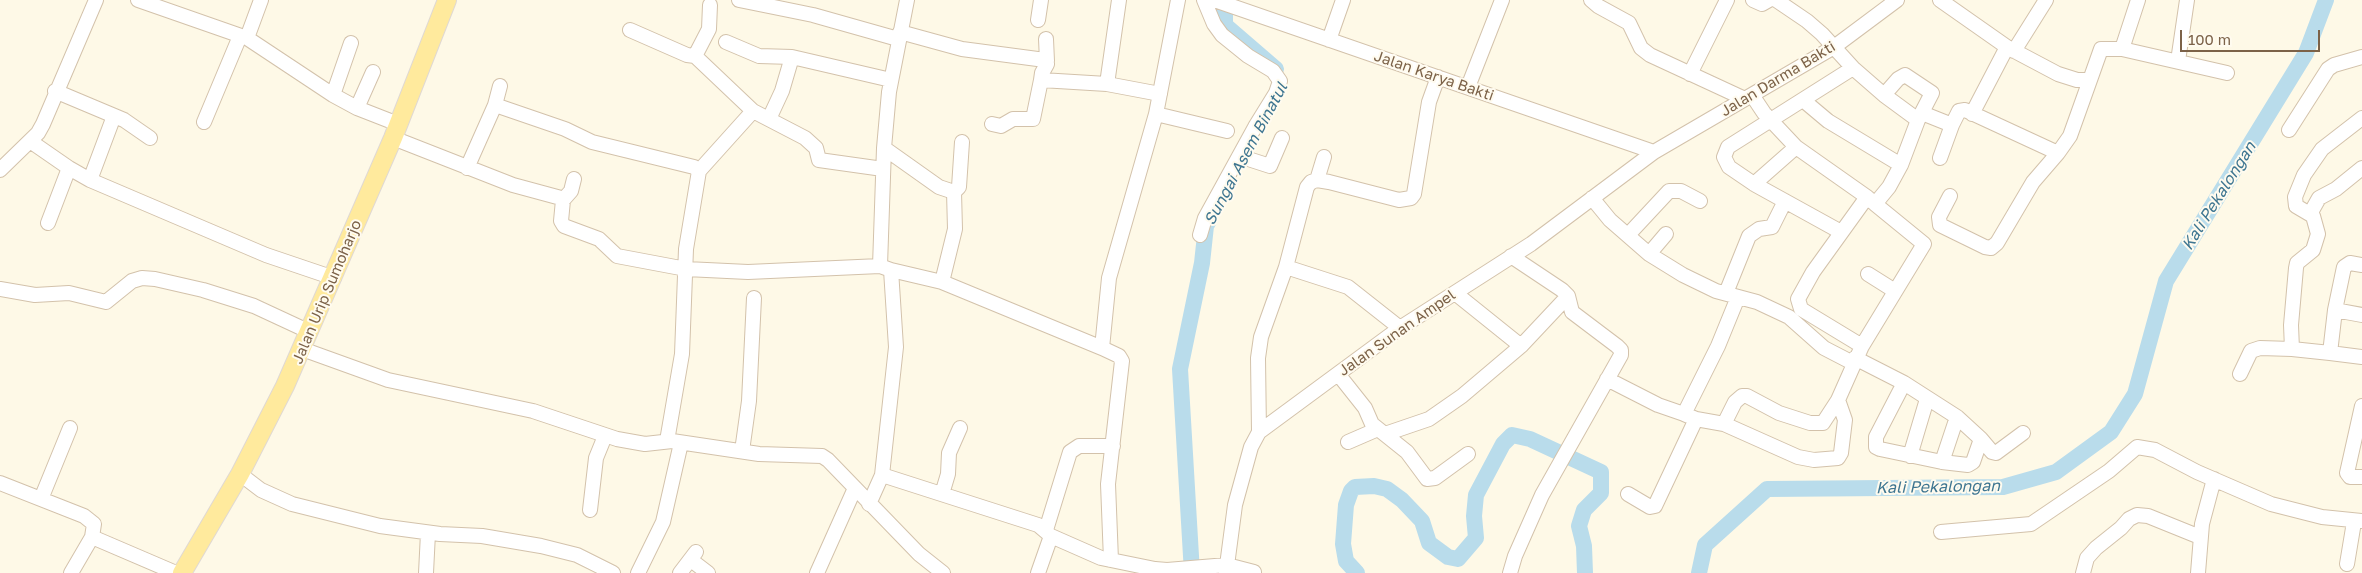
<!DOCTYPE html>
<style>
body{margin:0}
#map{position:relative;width:2362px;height:573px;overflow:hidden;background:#fef9e7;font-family:"Golos Text",sans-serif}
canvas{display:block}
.scale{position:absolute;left:2180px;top:30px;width:140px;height:22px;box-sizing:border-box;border:2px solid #7c6248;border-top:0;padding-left:6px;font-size:15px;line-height:18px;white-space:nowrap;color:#7c6248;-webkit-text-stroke:4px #fffbef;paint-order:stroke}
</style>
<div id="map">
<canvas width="2362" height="573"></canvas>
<div class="scale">100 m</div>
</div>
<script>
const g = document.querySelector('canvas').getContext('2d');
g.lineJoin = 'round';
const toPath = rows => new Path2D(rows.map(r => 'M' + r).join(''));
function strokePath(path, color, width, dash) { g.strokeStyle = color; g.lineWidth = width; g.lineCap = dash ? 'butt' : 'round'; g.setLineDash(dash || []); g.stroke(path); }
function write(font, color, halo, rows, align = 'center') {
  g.font = font + ' "Golos Text",sans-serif'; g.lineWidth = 4; g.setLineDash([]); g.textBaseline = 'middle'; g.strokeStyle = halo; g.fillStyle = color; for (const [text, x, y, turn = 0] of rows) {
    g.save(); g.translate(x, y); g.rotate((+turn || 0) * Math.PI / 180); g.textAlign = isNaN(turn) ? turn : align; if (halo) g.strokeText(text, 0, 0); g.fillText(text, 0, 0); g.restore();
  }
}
const river = toPath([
 [1225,0,1225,25,1276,69],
 [1192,573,1180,369,1202,263,1206,226,1210,219],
 [1357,573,1346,561,1343,544,1346,505,1351,491,1355,487,1374,486,1387,489,1402,500,1422,521,1429,543,1448,557,1458,559,1476,538,1474,516,1476,495,1503,444,1512,435,1530,439,1601,472,1601,493,1584,510,1579,526,1584,546,1585,573],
 [1699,573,1705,545,1767,489,2003,487,2056,472,2111,432,2135,394,2166,281,2306,53,2326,0]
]);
const minor = toPath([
 [138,0,247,38,333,95,357,108,398,124],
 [739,0,813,15,898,39],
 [1214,0,1654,152],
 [1591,0,1598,6,1629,23,1641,48,1650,55,1745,99],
 [1753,0,1762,4,1769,0],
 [1776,0,1807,21,1822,34,1853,68,1884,95,1918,120],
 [1940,0,2007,47,2058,74,2077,80,2090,80,2101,49,2122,49,2138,0],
 [1038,20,1041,0],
 [630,30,687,55,695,56,753,111,805,138,816,148,819,160,883,169],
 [900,32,962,49,1045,60,1047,64,1042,73,1041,80,1107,84,1160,94],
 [247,38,261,0],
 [1046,39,1047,61],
 [1329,40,1343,0],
 [726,42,759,56,792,57,891,80],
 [2122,49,2227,73],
 [2014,51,2046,0],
 [695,56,709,29,710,5],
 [2178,61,2187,0],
 [1690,74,1727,0],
 [1107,84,1119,0],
 [1468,87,1502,0],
 [55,91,124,120,150,138],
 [333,95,351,43],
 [1803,100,1828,121,1901,165],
 [495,105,500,86],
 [357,108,373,72],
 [1922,113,1952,125,1959,111,1965,110,2058,153,2070,136,2090,80],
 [1156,114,1227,131],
 [1972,114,2007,47],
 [769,119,782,91,792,57],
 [204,122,240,36],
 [992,124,1001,126,1013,119,1033,119,1041,80],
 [2289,130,2328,69,2334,65,2362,57],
 [393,138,513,185,561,198,563,200,561,221,564,226,599,239,617,256,686,269,748,272,880,266,891,270,896,347,882,475,1038,525,1051,536],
 [30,141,69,168,90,180,266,255,334,278],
 [884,148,939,187,954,192,959,187,962,142],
 [1239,156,1270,166,1282,138],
 [1940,158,1952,125],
 [467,168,495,105,565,129,592,142,694,167,699,171,686,249,682,354,667,441],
 [0,170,38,133,43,124,96,0],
 [699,171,753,111],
 [90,180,114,116],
 [1317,180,1324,157],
 [1754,184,1796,147],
 [1950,196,1939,217,1940,225,1985,247,1991,248,1997,243,2033,182,2058,153],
 [1867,197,1875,204,1889,187,1901,165,1918,120,1932,93,1905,75,1898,79,1884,95],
 [1592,198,1610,220,1649,254,1683,275,1716,291,1757,302,1789,317,1824,348,1853,363],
 [563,200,571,191,574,179],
 [2310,214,2319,198,2336,189,2362,168],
 [48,223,69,168],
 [1841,232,1754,184,1729,167,1724,157,1728,147,1853,68],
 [1200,235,1205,218,1255,127,1276,93,1280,81,1273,71,1248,56,1222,35,1214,24,1204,0],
 [1628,235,1669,191,1681,191,1700,201],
 [1649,254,1666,234],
 [2362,265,2350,263,2344,267,2335,310,2330,353,2362,357],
 [880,266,884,148,889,92,907,0],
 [1286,267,1348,287,1400,328],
 [891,270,942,282,1102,348],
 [1868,274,1895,291],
 [942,282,955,229,954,192],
 [0,289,35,295,69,293,106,302,132,281,142,278,155,279,203,290,254,306,310,332],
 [1455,293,1521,346],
 [1726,293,1749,236,1759,229,1772,227,1785,201],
 [2335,310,2362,315],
 [1862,346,1924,244,1875,204],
 [302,349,388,380,533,411,617,439,645,444,672,441,759,454,822,456,828,460,919,554,943,573],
 [2330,353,2292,349,2291,325,2296,268,2297,263,2313,250,2318,234,2313,216,2296,206,2295,197,2304,175,2322,149,2362,118],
 [1855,358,1904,383,1957,417,1981,439],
 [1338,374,1365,408,1372,424,1407,452,1427,479,1435,478,1468,454],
 [2240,374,2251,351,2260,348,2292,349],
 [1607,379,1658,405,1684,414,1718,346,1738,297],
 [1904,383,1876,437,1876,447,1880,449,1942,462,1968,465,1973,462,1981,439,1992,452,1996,453,2023,433],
 [2362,406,2347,473,2350,477,2362,477],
 [1684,414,1696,419,1724,424,1798,457,1814,460,1838,458,1841,453,1845,420,1838,400],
 [1724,424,1735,402,1742,396,1747,396,1779,413,1810,423,1823,423,1838,400,1862,346,1801,309,1798,299,1813,272,1867,197,1796,147,1764,113,1752,95],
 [1259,432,1258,358,1261,337,1286,267,1307,187,1311,182,1317,180,1329,182,1399,200,1411,198,1414,194,1429,102,1438,77],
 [1385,434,1429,419,1462,396,1521,346,1568,296],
 [1348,442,1378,429],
 [742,451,749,401,754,298],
 [1910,456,1927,399],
 [1942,462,1957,417],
 [240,474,261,490,292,504,380,526,440,534,482,536,541,546,577,555,613,573],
 [0,483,84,516,94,524,92,537,176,573],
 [942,494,948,474,949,453,960,428],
 [1628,494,1650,507,1655,506,1696,419],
 [41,499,70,428],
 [869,504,882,475],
 [590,510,596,458,605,436],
 [1046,530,1070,452,1079,446,1113,446],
 [1941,532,2031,524,2109,471,2137,447,2155,450,2197,472,2271,504,2322,517,2362,521],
 [691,560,708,573],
 [1111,560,1108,484,1122,361,1119,356,1102,348,1109,278,1156,114,1178,0],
 [2347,564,2354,522],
 [71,573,92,537],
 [426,573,428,533],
 [638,573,663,522,681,443],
 [680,573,696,552],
 [817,573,855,488],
 [1038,573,1051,536,1101,558,1155,569,1167,570,1227,565,1254,572],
 [1226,573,1235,505,1251,447,1259,432,1400,328,1531,244,1654,152,1834,47,1897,0],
 [1510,573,1515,556,1542,495,1621,355,1621,350,1617,346,1572,312,1568,296,1562,290,1511,256],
 [2083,573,2087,558,2096,548,2121,528,2129,519,2137,515,2148,516,2200,537],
 [2198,573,2202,524,2214,479]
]);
const major = toPath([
 [182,573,240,474,285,386,393,138,447,0]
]);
const streetNames = [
 ["Jalan Karya Bakti",1434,76,19],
 ["Jalan Darma Bakti",1778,79,-31],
 ["Jalan Urip Sumoharjo",327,292,-67],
 ["Jalan Sunan Ampel",1397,333,-35]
];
const waterNames = [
 ["Sungai Asem Binatul",1246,154,-62],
 ["Kali Pekalongan",2219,196,-58],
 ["Kali Pekalongan",1938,487,-1]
];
strokePath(river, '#b9dceb', 16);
strokePath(minor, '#d3c2ab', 16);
strokePath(major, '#e0d9d3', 20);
strokePath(minor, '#fff', 14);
strokePath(major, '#ffea9d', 18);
write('15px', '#7c6248', '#fffbef', streetNames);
write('italic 16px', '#3f7691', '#fffbef', waterNames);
</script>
